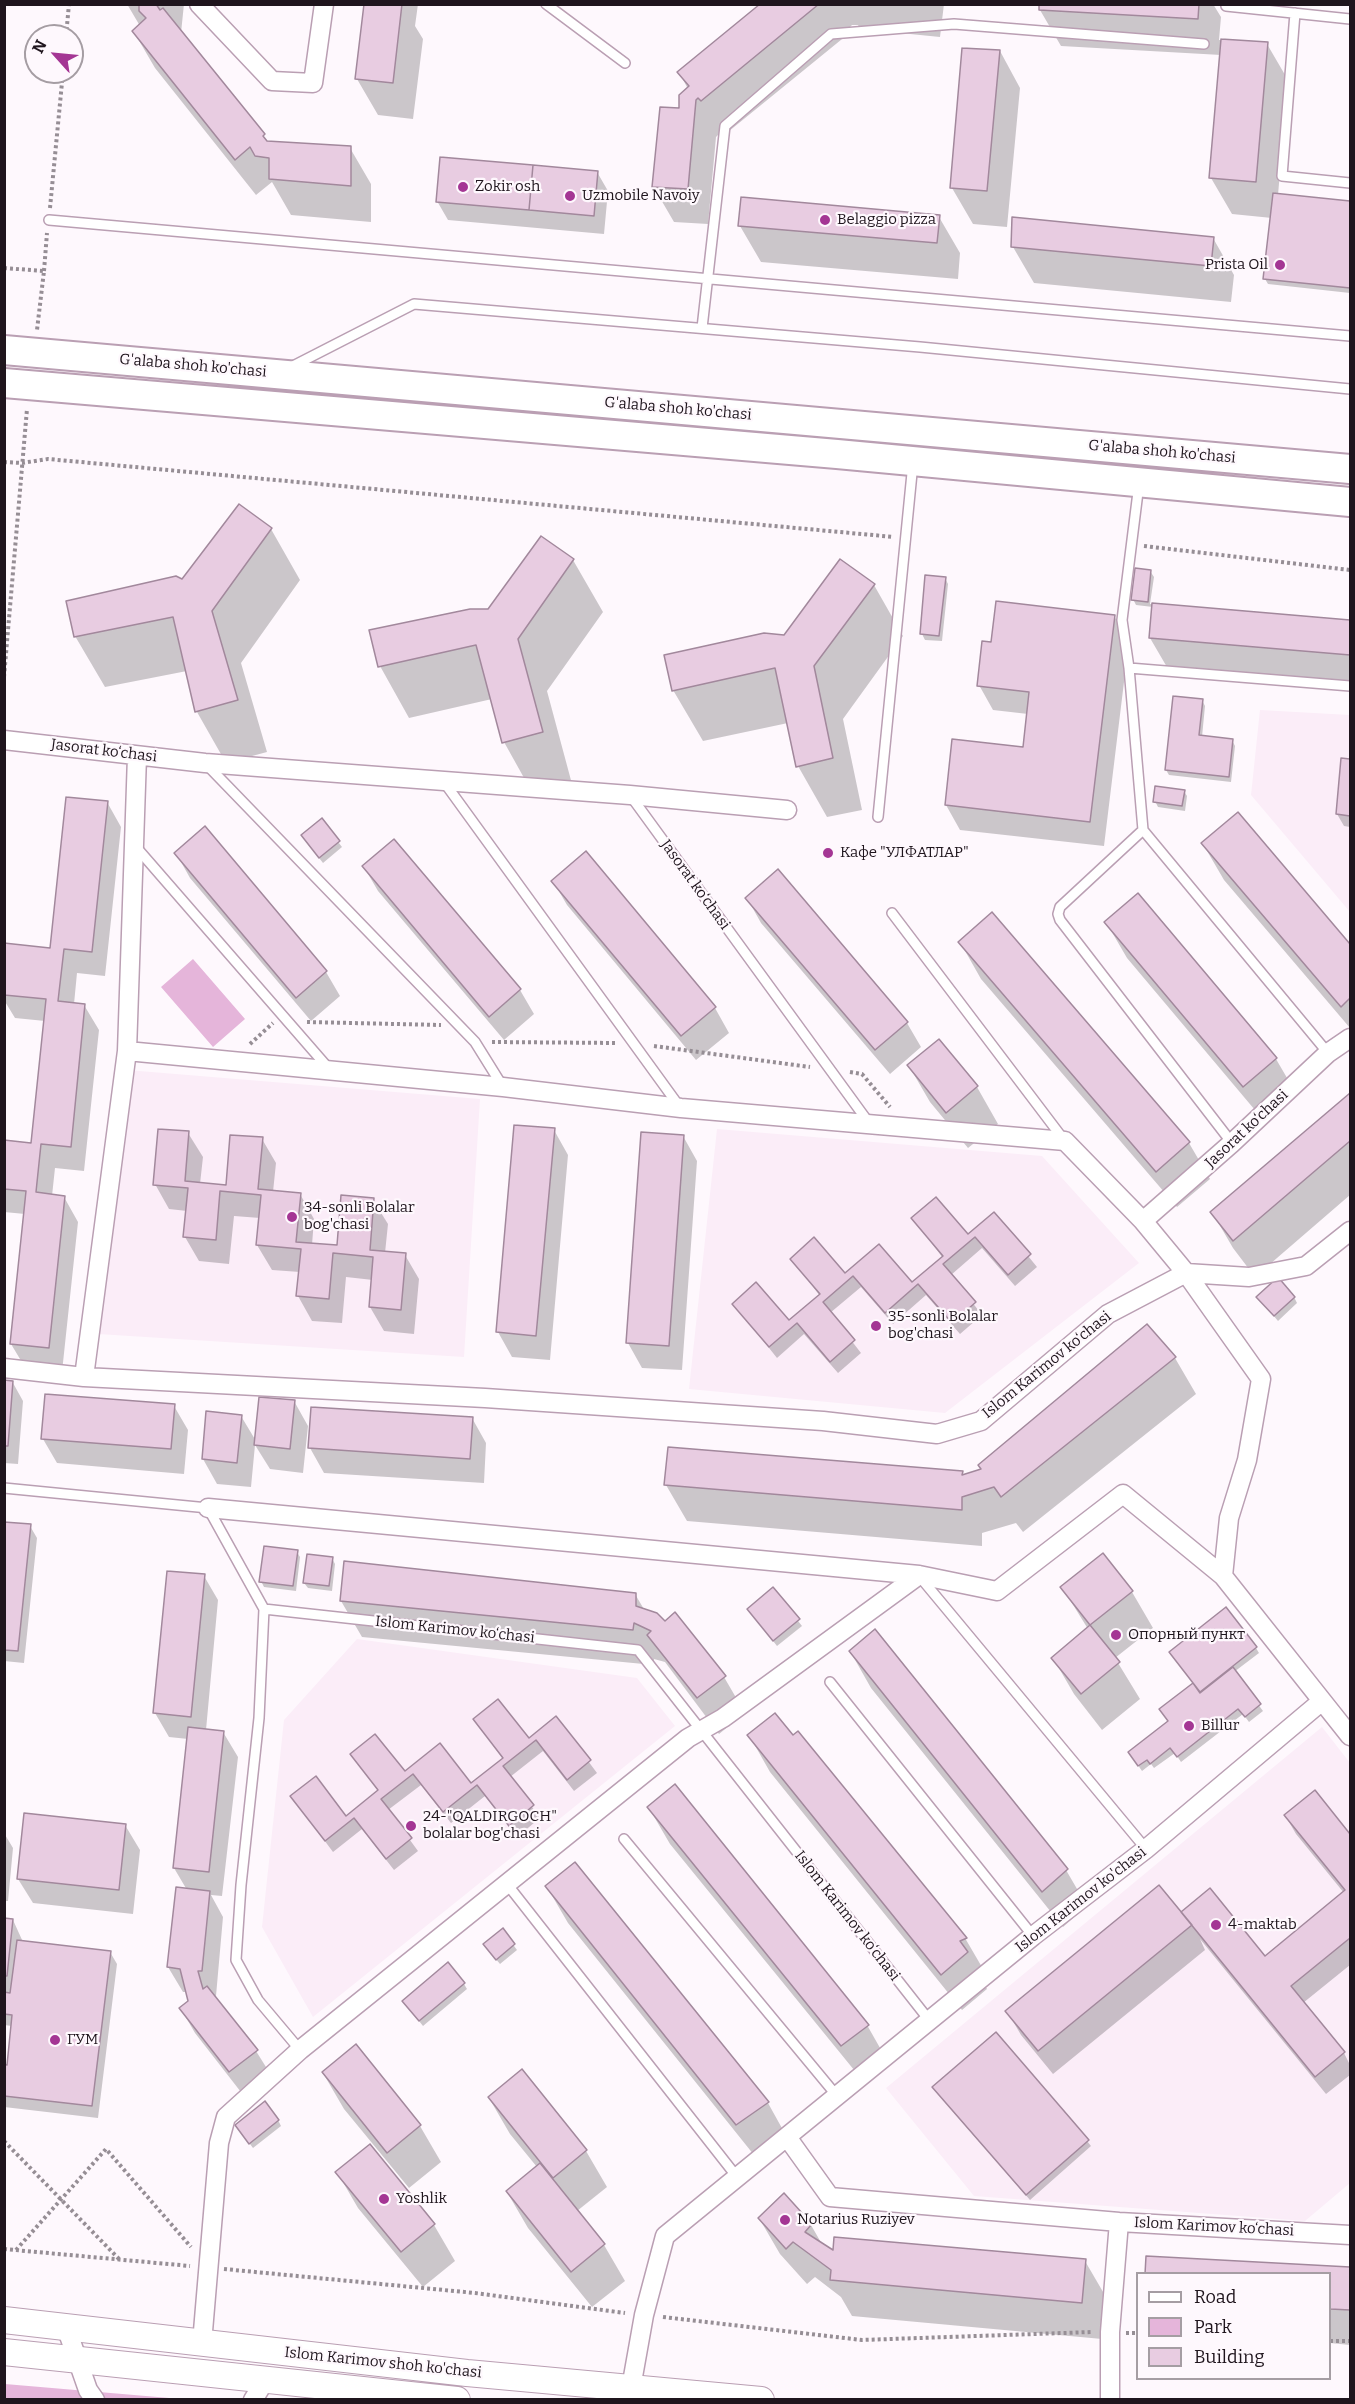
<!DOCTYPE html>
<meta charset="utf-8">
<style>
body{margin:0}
#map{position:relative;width:1355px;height:2404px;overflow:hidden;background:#fef8fd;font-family:Bitter,serif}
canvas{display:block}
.frame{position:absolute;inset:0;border:6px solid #1f151d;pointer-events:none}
.legend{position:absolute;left:1136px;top:2272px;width:195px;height:108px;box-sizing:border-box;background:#fef8fd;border:2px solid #a59da3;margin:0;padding:8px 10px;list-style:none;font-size:18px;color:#1f151d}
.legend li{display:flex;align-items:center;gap:12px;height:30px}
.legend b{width:30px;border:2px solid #a59da3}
.north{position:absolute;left:24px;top:24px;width:60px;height:60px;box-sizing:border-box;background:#fef8fd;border:2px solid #a59da3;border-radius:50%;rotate:297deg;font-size:16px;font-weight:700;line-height:24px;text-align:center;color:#1f151d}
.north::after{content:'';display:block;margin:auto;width:21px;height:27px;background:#a43694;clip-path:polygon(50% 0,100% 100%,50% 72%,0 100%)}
</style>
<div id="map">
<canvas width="1355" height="2404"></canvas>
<div class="frame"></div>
<ul class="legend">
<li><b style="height:8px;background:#fff"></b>Road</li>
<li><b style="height:16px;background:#e5b5da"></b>Park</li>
<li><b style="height:16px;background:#e8cce1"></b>Building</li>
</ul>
<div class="north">N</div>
</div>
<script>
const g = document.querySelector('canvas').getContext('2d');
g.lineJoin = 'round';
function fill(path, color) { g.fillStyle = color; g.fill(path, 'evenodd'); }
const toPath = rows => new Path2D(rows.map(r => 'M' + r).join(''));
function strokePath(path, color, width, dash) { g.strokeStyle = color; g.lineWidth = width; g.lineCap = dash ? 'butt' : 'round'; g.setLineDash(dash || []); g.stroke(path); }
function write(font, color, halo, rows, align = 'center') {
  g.font = font + ' Bitter,serif'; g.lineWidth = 4.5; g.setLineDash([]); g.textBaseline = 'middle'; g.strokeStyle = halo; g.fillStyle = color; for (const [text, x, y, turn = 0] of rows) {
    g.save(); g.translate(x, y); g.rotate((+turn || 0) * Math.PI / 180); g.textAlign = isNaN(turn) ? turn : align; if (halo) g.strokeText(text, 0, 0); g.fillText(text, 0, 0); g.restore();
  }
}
const built = toPath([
 [1260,710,1350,715,1350,912,1251,795],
 [127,1070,480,1099,464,1357,98,1334],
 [717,1129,1042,1156,1139,1263,945,1413,689,1389],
 [357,1639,637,1678,675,1726,313,2017,262,1927,284,1720],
 [1322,1727,1350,1763,1350,2183,1305,2221,974,2196,886,2088]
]);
const green = toPath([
 [193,959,245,1019,213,1047,161,987],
 [5,2384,181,2399,5,2399]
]);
const shadow = toPath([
 [127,4,184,4,181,33,268,142,350,148,371,184,371,222,291,215,272,182,256,195,155,68,134,32,140,26],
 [363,4,418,4,415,26,423,39,413,119,378,115,357,79,365,9],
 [762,4,944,4,940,37,860,29,858,25,852,25,845,32,847,35,723,136,720,133,716,137,708,224,674,222,653,186,688,89,679,72],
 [1040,4,1213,4,1221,17,1219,40,1267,44,1288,80,1278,195,1350,203,1350,293,1268,284,1265,279,1272,218,1232,214,1211,178,1221,55,1061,46,1040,10],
 [1000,51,1020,88,1007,227,973,224,952,188],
 [597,172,608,191,604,234,448,220,437,201],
 [939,217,960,253,958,279,761,262,740,226],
 [1213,238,1234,275,1231,302,1034,283,1013,247],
 [271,529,300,580,241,663,267,752,226,763,197,712,187,671,105,687,75,636,182,581],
 [573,560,603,612,547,691,572,784,533,794,504,742,492,699,409,718,380,666,489,611],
 [1150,571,1154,577,1150,604,1350,622,1350,690,1171,674,1150,638,1153,607,1136,605,1133,599],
 [945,578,948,584,942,641,925,640,922,634],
 [874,585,903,636,843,719,862,810,827,817,798,766,788,723,703,741,673,690,785,636],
 [1114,616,1129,641,1104,846,960,830,946,805,1024,749,1028,714,993,710,979,685,992,644],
 [1202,700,1205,706,1202,737,1232,740,1235,746,1231,782,1169,775,1166,770],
 [1342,760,1350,761,1350,827,1344,826,1337,814],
 [1184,791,1187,796,1185,811,1158,807,1155,801],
 [107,802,121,827,105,976,77,973,74,1004,84,1005,99,1030,84,1171,55,1168,52,1196,64,1197,78,1222,62,1372,26,1369,11,1344,25,1214,4,1212,4,1142,32,1144,45,1021,15,1018,4,1000,4,958,51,950],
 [1238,814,1350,946,1350,1028,1224,880,1203,844],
 [321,820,342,847,323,863,306,841],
 [176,853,326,972,340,996,311,1021,190,878],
 [586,854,715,1008,729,1033,696,1060,567,905,553,881],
 [364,867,520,990,534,1014,504,1040,378,891],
 [747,898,907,1023,921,1047,890,1074,761,923],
 [1106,922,1276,1059,1297,1095,1265,1122,1127,958],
 [960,942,1189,1143,1210,1179,1177,1207,981,979],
 [939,1041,977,1087,998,1124,968,1148,930,1102,909,1066],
 [1350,1095,1350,1195,1255,1277,1233,1248,1212,1212],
 [554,1130,568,1155,550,1360,512,1357,498,1332],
 [188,1133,203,1157,200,1184,227,1187,262,1139,276,1163,273,1192,300,1194,314,1219,312,1245,338,1247,373,1200,388,1224,385,1253,405,1255,419,1279,414,1334,384,1331,370,1307,373,1280,346,1277,342,1323,312,1321,298,1296,300,1272,272,1270,257,1245,260,1218,234,1216,229,1264,199,1261,185,1237,187,1211,169,1209,155,1184],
 [683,1136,697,1161,682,1370,642,1368,628,1343],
 [994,1214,1037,1267,1015,1286,982,1248,951,1275,982,1315,960,1334,926,1295,893,1324,861,1287,830,1313,861,1353,838,1373,804,1334,777,1358,734,1304,789,1322,820,1296,792,1259,845,1275,879,1246,912,1284,943,1258,913,1219,968,1237],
 [1258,1297,1294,1297,1297,1303,1278,1321],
 [1146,1326,1175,1358,1196,1394,1023,1532,1016,1523,982,1533,982,1546,687,1521,666,1485,962,1472,964,1476,983,1470],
 [4,1382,13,1383,23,1401,18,1464,4,1463],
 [294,1401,308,1426,303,1473,270,1469,255,1445,251,1487,217,1484,203,1459,208,1413,241,1416,256,1441],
 [174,1406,188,1430,184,1474,57,1463,43,1439],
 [472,1418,486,1443,484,1483,324,1473,310,1448],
 [4,1523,30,1526,37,1538,24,1663,4,1661],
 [297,1552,300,1557,296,1591,264,1587,261,1581],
 [332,1558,335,1564,332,1591,308,1588,304,1583],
 [204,1576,218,1600,206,1730,223,1732,238,1757,222,1896,211,1895,223,1917,216,1996,213,1995,256,2051,271,2075,244,2096,195,2033,181,2009,190,2002,187,1992,183,1992,168,1967,187,1890,174,1868,188,1739,169,1737,155,1713],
 [1062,1587,1132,1592,1153,1628,1115,1658,1140,1699,1102,1730,1074,1694,1053,1658,1088,1629],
 [773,1589,802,1626,777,1646,752,1614],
 [635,1594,645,1611,724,1677,745,1713,719,1734,665,1662,654,1659,654,1665,362,1637,341,1601],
 [1256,1648,1259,1653,1234,1672,1263,1711,1249,1722,1243,1714,1181,1762,1175,1753,1154,1768,1151,1764,1142,1771,1133,1758,1170,1722,1161,1709,1194,1684],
 [850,1651,1066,1870,1087,1906,1063,1927,871,1688],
 [556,1718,597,1773,574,1791,543,1751,510,1777,540,1818,517,1837,485,1796,451,1823,421,1785,388,1810,418,1851,394,1870,362,1829,333,1852,292,1797,346,1818,379,1792,352,1754,404,1773,440,1745,471,1785,503,1759,474,1719,529,1740],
 [749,1735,965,1938,986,1974,981,1977,987,1989,962,2010,770,1772],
 [1314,1792,1350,1836,1350,1965,1303,2003,1344,2053,1350,2065,1350,2075,1326,2094,1200,1939,1205,1950,1053,2074,1021,2035,1007,2011,1181,1914,1265,1958,1344,1893,1296,1834,1285,1815],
 [649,1808,867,2025,888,2062,863,2081,670,1844],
 [125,1825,140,1850,133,1914,33,1903,18,1879],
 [4,1833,13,1848,8,1901,4,1901],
 [574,1865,768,2103,788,2139,758,2160,568,1923,547,1887],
 [4,1920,13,1920,23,1942,110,1952,117,1964,98,2118,4,2107,4,2066,8,2066,12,2026,4,2025],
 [503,1931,517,1950,500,1964,488,1950],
 [464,1984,467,1989,423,2026,407,2006],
 [323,2073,420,2126,441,2162,409,2188,344,2109],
 [937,2093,1087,2141,1091,2146,1030,2200],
 [489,2098,586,2151,607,2187,577,2211,604,2245,625,2281,592,2307,528,2228,507,2192,537,2167,510,2134],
 [278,2120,281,2126,253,2148,240,2131],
 [369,2146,434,2225,455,2261,423,2287,358,2208,337,2172],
 [784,2196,811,2225,823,2246,834,2253,1085,2261,1106,2297,1102,2339,852,2316,841,2297,815,2277,807,2284,780,2254,759,2218],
 [1147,2257,1350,2269,1350,2345,1330,2343,1330,2274]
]);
const building = toPath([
 [139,4,156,4,160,10,163,8,265,134,263,136,267,141,351,146,351,186,269,179,269,158,255,156,250,147,235,160,132,31,146,18,139,11,139,4],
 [364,4,402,4,393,83,355,79,364,4],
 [760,4,819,4,701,101,698,98,696,100,688,189,652,187,660,107,679,108,679,95,689,86,677,72,760,4],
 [1039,4,1199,4,1198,19,1039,10,1039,4],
 [1221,39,1268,42,1256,182,1209,178,1221,39],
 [962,48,1000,50,987,191,950,188,962,48],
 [440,157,533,165,529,210,436,202,440,157],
 [533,165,598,171,594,216,529,210,533,165],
 [1273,193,1350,201,1350,288,1263,279,1273,193],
 [741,197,940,215,937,243,738,226,741,197],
 [1012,217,1214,237,1211,266,1011,247,1012,217],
 [239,504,272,528,212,611,238,700,195,712,173,617,74,637,66,601,176,576,182,579,239,504],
 [541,536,574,559,518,639,543,732,502,743,476,645,378,667,369,630,470,609,488,609,541,536],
 [840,559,875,584,814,666,833,758,796,767,775,668,672,691,664,655,764,633,784,635,840,559],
 [1135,568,1151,570,1148,602,1131,600,1135,568],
 [925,575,946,577,939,636,920,634,925,575],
 [996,601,1115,615,1090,822,945,805,952,739,1023,747,1029,692,977,686,982,641,991,642,996,601],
 [1152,603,1350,620,1350,655,1149,638,1152,603],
 [1173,696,1203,699,1199,735,1233,739,1229,777,1165,770,1173,696],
 [1341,758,1350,759,1350,816,1336,814,1341,758],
 [1155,786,1185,790,1182,806,1153,802,1155,786],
 [66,797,108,801,92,952,64,949,58,1001,85,1004,71,1147,41,1144,36,1192,65,1196,49,1348,10,1344,26,1191,4,1189,4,1140,31,1143,46,999,4,995,4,943,50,948,66,797],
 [1238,812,1350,944,1350,998,1341,1007,1201,843,1238,812],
 [322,818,340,841,319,858,301,835,322,818],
 [205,826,327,971,296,998,174,853,205,826],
 [394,839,521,989,489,1017,362,866,394,839],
 [586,851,716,1007,681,1036,551,881,586,851],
 [778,869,908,1022,875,1050,745,898,778,869],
 [1138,893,1277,1058,1243,1087,1104,922,1138,893],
 [992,912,1190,1142,1156,1172,958,942,992,912],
 [939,1039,978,1086,946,1113,907,1065,939,1039],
 [1350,1093,1350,1141,1233,1241,1210,1212,1350,1093],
 [514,1125,555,1128,536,1336,496,1332,514,1125],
 [158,1129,189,1131,185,1181,226,1185,230,1135,263,1137,258,1189,301,1193,296,1242,337,1245,341,1195,374,1198,370,1250,406,1253,401,1310,369,1307,373,1257,333,1253,329,1299,296,1296,301,1249,256,1245,261,1195,220,1191,216,1240,183,1237,188,1188,153,1185,158,1129],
 [641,1132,684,1135,669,1346,626,1343,641,1132],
 [936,1197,968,1234,994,1212,1031,1254,1008,1275,975,1237,943,1264,976,1302,952,1323,918,1284,885,1313,853,1276,823,1302,855,1340,830,1362,797,1323,769,1347,732,1304,756,1282,789,1320,820,1294,790,1259,814,1237,845,1273,879,1244,912,1282,943,1256,911,1218,936,1197],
 [1278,1277,1295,1297,1274,1316,1256,1297,1278,1277],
 [1147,1324,1176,1357,1001,1497,994,1487,962,1497,962,1510,664,1485,668,1447,963,1471,962,1475,981,1469,978,1465,1147,1324],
 [4,1380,13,1381,8,1446,4,1446,4,1380],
 [45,1394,175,1404,171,1449,41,1439,45,1394],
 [259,1397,295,1400,290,1449,254,1445,259,1397],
 [311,1407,473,1417,470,1459,308,1448,311,1407],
 [206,1411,242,1415,237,1463,202,1459,206,1411],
 [4,1522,31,1524,18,1651,4,1650,4,1522],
 [264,1546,298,1550,293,1586,259,1582,264,1546],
 [1103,1553,1133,1591,1090,1625,1060,1587,1103,1553],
 [307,1554,333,1557,329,1586,303,1583,307,1554],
 [344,1561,636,1593,636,1606,657,1613,665,1621,675,1612,726,1676,697,1698,647,1635,651,1631,634,1623,633,1630,340,1601,344,1561],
 [167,1571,205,1574,191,1717,153,1713,167,1571],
 [773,1587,800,1619,773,1641,747,1609,773,1587],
 [1226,1607,1257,1647,1200,1692,1169,1652,1226,1607],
 [1090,1625,1120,1662,1081,1694,1051,1658,1090,1625],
 [875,1629,1068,1869,1042,1892,849,1651,875,1629],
 [1233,1667,1261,1704,1245,1717,1238,1709,1177,1757,1170,1748,1150,1764,1147,1760,1138,1766,1128,1752,1168,1721,1159,1709,1193,1683,1200,1693,1233,1667],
 [498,1699,529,1738,556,1716,591,1760,567,1780,536,1740,503,1766,534,1805,509,1826,477,1785,443,1812,413,1774,381,1799,412,1838,386,1859,354,1818,325,1841,290,1796,316,1776,346,1816,378,1790,350,1754,375,1734,405,1771,440,1743,471,1783,503,1758,473,1719,498,1699],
 [775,1713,793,1735,798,1731,967,1938,960,1941,968,1952,941,1975,747,1735,775,1713],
 [188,1727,224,1731,209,1872,173,1868,188,1727],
 [675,1784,869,2025,841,2046,647,1807,675,1784],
 [1315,1790,1350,1834,1350,1938,1291,1986,1345,2052,1315,2077,1181,1912,1210,1888,1265,1956,1345,1890,1284,1815,1315,1790],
 [24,1813,126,1824,119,1890,17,1879,24,1813],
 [575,1862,769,2102,736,2125,545,1886,575,1862],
 [1159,1885,1192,1925,1038,2051,1005,2011,1159,1885],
 [176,1887,210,1891,202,1971,198,1971,203,1989,207,1986,258,2050,229,2072,179,2008,188,2001,180,1969,167,1967,176,1887],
 [4,1918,13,1919,7,1976,4,1976,4,1918],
 [503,1928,515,1944,496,1960,483,1944,503,1928],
 [17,1940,111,1951,92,2106,4,2096,4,2064,7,2065,12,2015,4,2014,4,1992,10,1993,17,1940],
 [448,1962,465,1983,419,2021,402,2001,448,1962],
 [996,2032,1089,2140,1026,2195,932,2087,996,2032],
 [356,2044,421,2125,387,2153,322,2072,356,2044],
 [522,2069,587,2150,553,2178,488,2097,522,2069],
 [265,2101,279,2120,249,2144,235,2125,265,2101],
 [370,2144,435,2224,401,2252,335,2172,370,2144],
 [540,2163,605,2244,571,2272,506,2191,540,2163],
 [784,2193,812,2224,805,2232,833,2250,834,2237,1086,2259,1082,2303,830,2280,831,2270,793,2242,786,2249,758,2218,784,2193],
 [1146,2256,1350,2267,1350,2310,1330,2309,1330,2274,1145,2274,1146,2256]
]);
const path = toPath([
 [66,36,69,4],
 [50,208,63,72],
 [4,268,44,271,37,330],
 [44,271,47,233],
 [4,462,22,463,48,459,894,537],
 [1144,546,1350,570],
 [4,677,27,409],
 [307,1022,441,1025],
 [492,1042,617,1043],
 [250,1044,273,1023],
 [654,1046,810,1067],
 [850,1072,862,1074,890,1107],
 [4,2141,119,2259],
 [4,2249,190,2266],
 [16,2250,106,2149,191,2247],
 [224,2269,475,2293,625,2313],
 [663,2317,862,2340,1092,2332],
 [1126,2333,1138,2333],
 [1330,2341,1350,2341]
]);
const service = toPath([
 [546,4,625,63],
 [1226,6,1350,19],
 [1295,13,1282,176,1350,183],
 [49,220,1350,336],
 [702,328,725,126,831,34,954,24,1204,44],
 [289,368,414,304,920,347,1350,389],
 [1139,484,1122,620,1129,668,1143,830,1060,907,1058,914,1060,920,1232,1143],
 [1129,668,1350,686],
 [207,765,475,1042,503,1087],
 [444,782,679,1106],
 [630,795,869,1123],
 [878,817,913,463],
 [1143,830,1328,1053],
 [136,847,330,1070],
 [892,913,1064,1140],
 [4,1488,208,1508,264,1609],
 [920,1577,1146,1849],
 [830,1682,1033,1936],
 [624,1839,837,2096],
 [507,1884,737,2177],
 [300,2050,258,2000,236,1960,241,1885,259,1718,264,1609,638,1650,929,2020]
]);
const minor = toPath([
 [199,4,272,81,313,83,324,4],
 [4,740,205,763,630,795,787,810],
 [127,1051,503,1087,681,1108,1065,1141,1143,1221,1186,1273,1261,1379,1247,1460,1229,1518,1223,1576,1350,1736],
 [1143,1221,1232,1143,1328,1053,1350,1038],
 [4,1368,84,1377,485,1398,823,1421,937,1434,981,1421,1108,1314,1186,1273,1249,1277,1306,1266,1350,1231],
 [84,1377,127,1051,137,756],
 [208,1508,919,1575,997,1591,1123,1494,1223,1576],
 [787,2137,830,2197,1119,2222,1350,2235],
 [66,2327,88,2390,95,2400],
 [202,2343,219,2143,226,2117,300,2050,688,1738,723,1718,919,1575],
 [631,2388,644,2315,665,2236,1033,1936,1146,1849,1322,1701],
 [253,2400,266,2379],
 [1110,2400,1110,2332,1119,2222]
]);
const secondary = toPath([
 [4,2320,467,2373,761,2400],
 [4,2352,457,2400]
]);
const primary = toPath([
 [4,350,1350,469],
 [4,383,837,454,1350,502]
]);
const markers = [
 [463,187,6,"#a43694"],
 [570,196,6,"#a43694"],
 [825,220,6,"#a43694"],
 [1280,265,6,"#a43694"],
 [828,853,6,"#a43694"],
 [292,1217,6,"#a43694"],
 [876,1326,6,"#a43694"],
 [1116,1635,6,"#a43694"],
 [1189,1726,6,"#a43694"],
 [411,1826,6,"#a43694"],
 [1216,1925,6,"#a43694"],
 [55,2040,6,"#a43694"],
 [384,2199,6,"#a43694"],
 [785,2220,6,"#a43694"]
];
const poiNames = [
 ["Zokir osh",475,187],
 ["Uzmobile Navoiy",582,196],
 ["Belaggio pizza",837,220],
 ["Prista Oil",1268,265,"right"],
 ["Кафе \"УЛФАТЛАР\"",840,853],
 ["34-sonli Bolalar",304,1208],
 ["bog'chasi",304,1225],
 ["35-sonli Bolalar",888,1317],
 ["bog'chasi",888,1334],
 ["Опорный пункт",1128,1635],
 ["Billur",1201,1726],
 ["24-\"QALDIRGOCH\"",423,1817],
 ["bolalar bog'chasi",423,1834],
 ["4-maktab",1228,1925],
 ["ГУМ",67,2040],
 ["Yoshlik",396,2199],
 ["Notarius Ruziyev",797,2220]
];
const streetNames = [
 ["G'alaba shoh ko'chasi",193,366,5],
 ["G'alaba shoh ko'chasi",678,409,5],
 ["G'alaba shoh ko'chasi",1162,452,5],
 ["Jasorat ko‘chasi",104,751,7],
 ["Jasorat ko‘chasi",695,885,54],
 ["Jasorat ko‘chasi",1247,1129,-43],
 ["Islom Karimov ko‘chasi",1047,1365,-39],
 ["Islom Karimov ko‘chasi",455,1630,6],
 ["Islom Karimov ko'chasi",1081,1900,-38],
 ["Islom Karimov ko‘chasi",847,1916,52],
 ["Islom Karimov ko‘chasi",1214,2227,3],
 ["Islom Karimov shoh ko'chasi",383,2363,6]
];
fill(built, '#fbedf8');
fill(green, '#e5b5da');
fill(shadow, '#0003');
fill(building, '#e8cce1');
strokePath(building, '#a2889c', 1.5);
strokePath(service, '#ba9fb3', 12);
strokePath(minor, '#ba9fb3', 21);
strokePath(secondary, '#ba9fb3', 28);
strokePath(primary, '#ba9fb3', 32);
strokePath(path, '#968e95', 4, [3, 3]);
strokePath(service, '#fff', 9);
strokePath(minor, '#fff', 18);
strokePath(secondary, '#fff', 26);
strokePath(primary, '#fff', 28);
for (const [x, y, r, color] of markers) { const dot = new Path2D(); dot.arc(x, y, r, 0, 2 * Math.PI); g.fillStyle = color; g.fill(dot); strokePath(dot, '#fef8fd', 2); }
write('15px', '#1f151d', '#fef8fd', poiNames, 'left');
write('15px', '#1f151d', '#fef8fd', streetNames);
</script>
